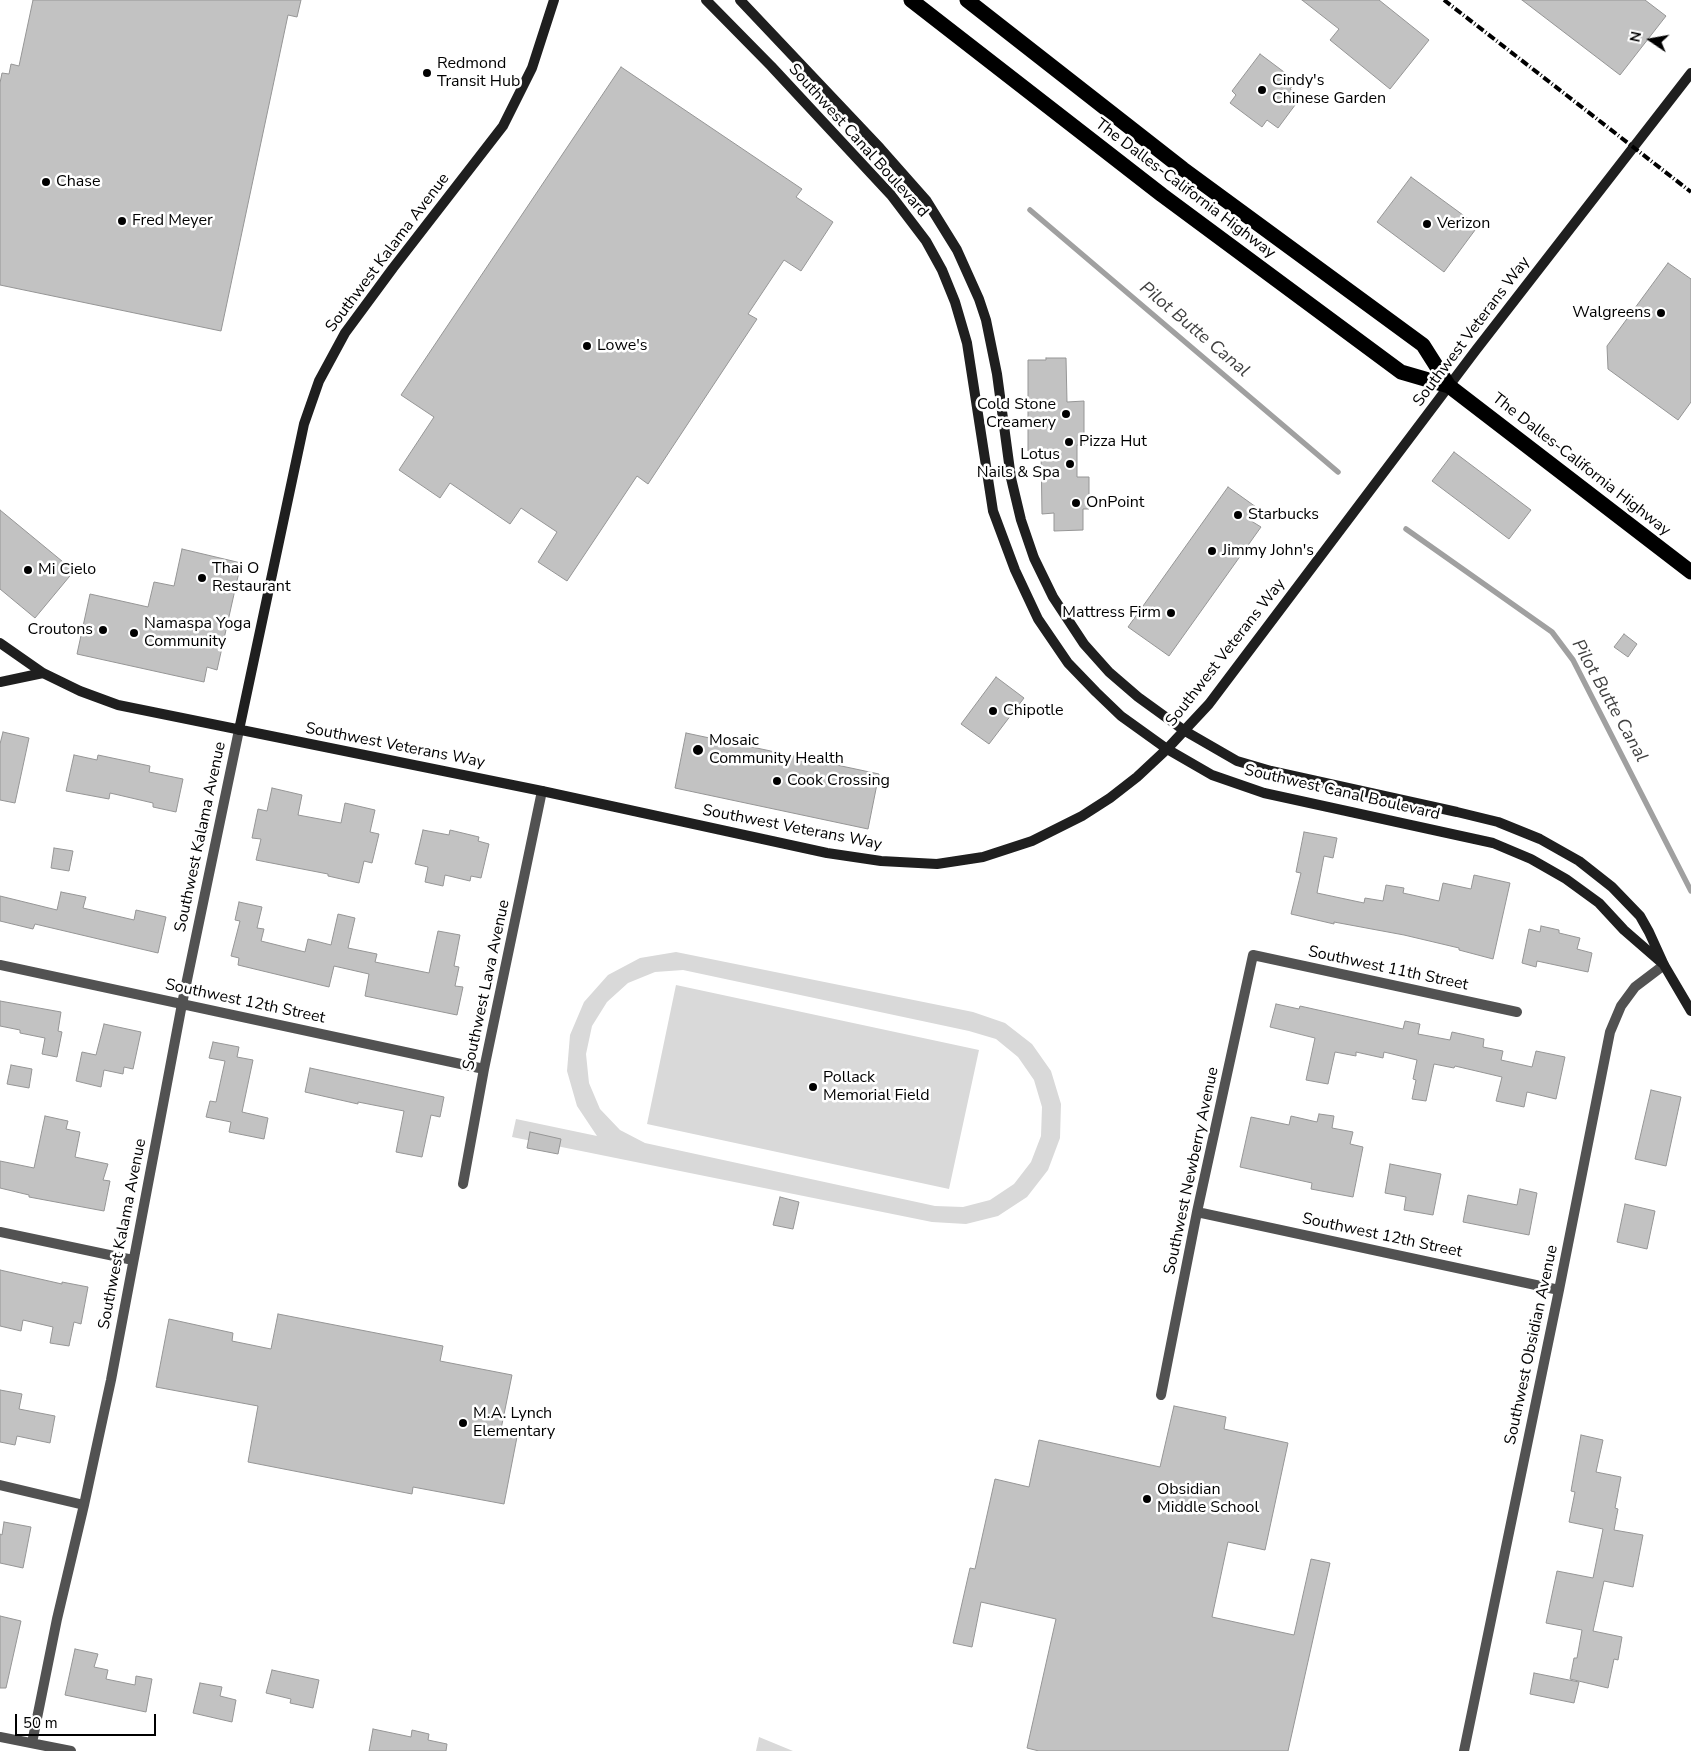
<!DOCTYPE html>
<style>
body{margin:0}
#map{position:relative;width:1691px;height:1751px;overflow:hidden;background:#fff;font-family:"Nunito Sans",sans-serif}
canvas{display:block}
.north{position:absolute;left:1626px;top:15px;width:50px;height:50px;-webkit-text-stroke:4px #fff;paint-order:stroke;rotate:282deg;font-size:14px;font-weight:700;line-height:20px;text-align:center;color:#000}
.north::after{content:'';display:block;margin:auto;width:18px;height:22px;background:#000;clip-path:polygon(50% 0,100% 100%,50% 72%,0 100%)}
.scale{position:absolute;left:15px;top:1714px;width:141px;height:22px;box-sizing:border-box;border:2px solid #000;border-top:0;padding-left:6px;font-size:15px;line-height:18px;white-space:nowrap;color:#000;-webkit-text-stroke:4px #fff;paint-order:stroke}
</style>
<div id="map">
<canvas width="1691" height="1751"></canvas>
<div class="north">N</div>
<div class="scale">50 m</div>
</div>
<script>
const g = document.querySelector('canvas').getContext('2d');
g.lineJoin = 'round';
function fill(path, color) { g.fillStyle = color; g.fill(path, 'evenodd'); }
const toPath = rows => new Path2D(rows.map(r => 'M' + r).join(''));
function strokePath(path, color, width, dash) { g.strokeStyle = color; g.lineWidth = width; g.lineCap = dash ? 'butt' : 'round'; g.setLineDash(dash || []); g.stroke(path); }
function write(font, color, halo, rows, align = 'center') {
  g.font = font + ' "Nunito Sans",sans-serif'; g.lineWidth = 5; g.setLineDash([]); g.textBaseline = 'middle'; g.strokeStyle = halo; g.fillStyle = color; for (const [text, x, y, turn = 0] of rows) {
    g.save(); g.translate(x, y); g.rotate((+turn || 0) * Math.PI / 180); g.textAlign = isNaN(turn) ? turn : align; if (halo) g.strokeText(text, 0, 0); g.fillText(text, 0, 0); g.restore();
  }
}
const green = toPath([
 [676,952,973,1012,1005,1023,1032,1044,1051,1071,1061,1104,1060,1138,1048,1170,1027,1197,998,1216,966,1224,932,1222,512,1137,516,1119,597,1136,577,1106,567,1071,570,1035,584,1002,608,975,640,958],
 [683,970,969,1031,996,1039,1018,1057,1034,1080,1042,1107,1041,1136,1031,1162,1014,1184,990,1200,963,1207,935,1206,645,1143,620,1130,600,1109,589,1083,586,1054,592,1026,607,1002,628,983,655,972],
 [676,985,979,1050,949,1189,647,1124],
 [759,1737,793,1751,756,1751]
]);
const stream = toPath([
 [1030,210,1338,472],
 [1406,529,1552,632,1573,660,1691,891]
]);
const building = toPath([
 [33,0,301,0,297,17,288,15,221,331,0,285,0,83,2,73,9,74,11,64,19,66,33,0],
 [1302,0,1379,0,1429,40,1390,89,1330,40,1339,29,1302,0],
 [1522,0,1645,0,1666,16,1620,75,1522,0],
 [1260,54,1296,81,1290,89,1301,97,1278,128,1267,120,1262,127,1230,103,1236,95,1232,91,1260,54],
 [621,67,802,189,796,197,833,222,801,271,784,260,748,314,757,319,648,484,637,476,567,581,538,562,557,532,521,508,510,524,450,483,440,498,399,470,434,417,401,395,621,67],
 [1411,177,1478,226,1444,272,1377,222,1411,177],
 [1668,263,1691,279,1691,402,1678,420,1608,369,1607,346,1668,263],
 [1046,358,1066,358,1067,402,1084,401,1084,445,1077,445,1077,477,1089,477,1089,509,1083,509,1083,530,1054,531,1054,513,1042,514,1041,451,1028,451,1028,360,1046,360,1046,358],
 [1454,452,1531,510,1509,539,1432,481,1454,452],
 [1228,487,1256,507,1248,519,1261,527,1169,656,1128,627,1228,487],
 [0,510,74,571,35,618,0,589,0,510],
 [182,549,241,563,217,670,207,667,204,682,77,654,90,594,148,607,154,582,174,586,182,549],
 [1624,634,1637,644,1628,657,1614,647,1624,634],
 [996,677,1024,698,989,744,961,724,996,677],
 [3,732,29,738,15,803,0,800,0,744,3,732],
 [686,733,879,774,868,829,675,788,686,733],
 [74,755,97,760,98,755,150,766,149,772,183,779,176,812,153,807,153,803,110,793,109,799,66,791,74,755],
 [272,788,302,795,298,815,341,823,345,803,375,810,370,832,379,834,372,863,364,861,359,883,328,876,328,874,256,860,261,839,252,838,258,809,267,811,272,788],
 [423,830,449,835,450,830,479,837,478,841,489,844,481,878,471,876,470,881,445,875,443,886,425,882,428,867,415,864,423,830],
 [1304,832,1337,838,1333,858,1324,856,1317,893,1364,903,1365,898,1383,901,1386,885,1404,888,1403,893,1439,901,1443,883,1471,889,1474,875,1510,883,1493,959,1459,950,1459,948,1404,935,1334,922,1334,924,1291,914,1301,873,1296,872,1304,832],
 [54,848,73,851,69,871,51,868,54,848],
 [61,892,86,897,83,908,134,920,136,910,166,917,158,953,35,924,33,929,0,921,0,896,57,910,61,892],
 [239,902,262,907,257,928,264,929,261,941,305,952,308,939,331,945,338,914,355,918,348,948,377,954,375,962,429,973,438,931,460,935,454,966,459,967,455,986,463,987,457,1015,365,996,369,974,334,966,329,987,238,965,239,958,231,956,240,921,235,920,239,902],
 [1541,926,1559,930,1559,933,1580,938,1577,949,1592,953,1588,972,1537,961,1536,967,1522,963,1529,929,1540,932,1541,926],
 [0,1001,61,1012,58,1031,62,1032,57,1057,42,1054,45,1038,20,1033,20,1030,0,1026,0,1001],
 [1276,1004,1299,1009,1300,1006,1403,1029,1405,1021,1420,1024,1418,1034,1450,1040,1452,1032,1484,1039,1483,1047,1503,1051,1501,1060,1532,1067,1536,1051,1565,1057,1556,1099,1527,1092,1524,1107,1496,1101,1502,1077,1455,1066,1454,1068,1434,1064,1426,1101,1412,1099,1416,1080,1413,1079,1417,1060,1384,1052,1383,1058,1356,1052,1356,1056,1335,1052,1328,1084,1306,1080,1315,1038,1270,1027,1276,1004],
 [104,1024,141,1032,133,1069,124,1067,123,1074,104,1070,101,1087,76,1081,82,1052,96,1055,104,1024],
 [213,1042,239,1047,237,1057,253,1060,242,1112,268,1118,264,1139,229,1132,231,1122,206,1117,210,1101,216,1102,225,1061,209,1058,213,1042],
 [11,1065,32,1069,29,1088,7,1084,11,1065],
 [310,1068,444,1097,440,1117,431,1115,422,1157,396,1152,404,1111,358,1102,358,1104,305,1092,310,1068],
 [1651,1090,1681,1097,1666,1166,1635,1159,1651,1090],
 [1319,1114,1334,1116,1332,1128,1353,1132,1350,1144,1363,1147,1353,1197,1311,1189,1312,1183,1240,1167,1251,1117,1289,1125,1291,1116,1317,1122,1319,1114],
 [45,1116,68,1121,66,1129,80,1132,75,1157,108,1164,103,1180,110,1181,104,1211,29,1197,29,1195,0,1188,0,1161,34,1168,45,1116],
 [530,1132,561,1139,558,1154,527,1148,530,1132],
 [1390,1164,1441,1174,1433,1215,1404,1210,1406,1197,1385,1193,1390,1164],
 [1520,1189,1537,1193,1529,1235,1463,1222,1468,1195,1517,1205,1520,1189],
 [780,1197,799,1202,793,1229,773,1225,780,1197],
 [1625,1204,1655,1211,1647,1249,1617,1242,1625,1204],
 [0,1270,62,1284,62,1282,88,1287,81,1324,74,1322,69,1346,50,1343,53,1327,23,1320,21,1331,0,1326,0,1270],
 [278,1314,443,1346,440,1361,512,1375,500,1434,517,1437,504,1504,413,1487,412,1494,248,1462,258,1406,156,1387,169,1319,233,1333,232,1341,271,1349,278,1314],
 [0,1390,22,1394,19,1409,55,1416,50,1443,17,1436,15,1445,0,1442,0,1390],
 [1174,1406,1226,1417,1224,1429,1288,1443,1265,1550,1228,1542,1212,1617,1294,1635,1311,1559,1330,1563,1288,1751,1039,1751,1027,1748,1056,1619,981,1602,972,1647,953,1643,970,1568,975,1569,995,1479,1029,1487,1039,1440,1160,1467,1174,1406],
 [1581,1435,1603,1440,1596,1472,1621,1477,1615,1508,1618,1509,1614,1530,1643,1535,1633,1587,1604,1581,1593,1631,1622,1637,1618,1660,1614,1659,1608,1688,1570,1679,1574,1658,1577,1658,1582,1630,1546,1623,1557,1571,1593,1578,1603,1529,1569,1522,1575,1492,1571,1491,1581,1435],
 [4,1522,31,1527,23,1568,0,1563,0,1534,2,1535,4,1522],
 [0,1616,21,1621,6,1688,0,1688,0,1616],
 [75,1649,98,1654,94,1667,108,1670,106,1679,135,1685,136,1676,152,1679,146,1712,65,1695,75,1649],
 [272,1670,319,1680,313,1708,290,1703,291,1699,266,1693,272,1670],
 [1534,1673,1579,1682,1574,1703,1530,1694,1534,1673],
 [200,1683,222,1687,220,1696,236,1700,232,1722,193,1713,200,1683],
 [373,1729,411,1737,412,1730,429,1734,428,1740,447,1744,446,1751,369,1751,373,1729]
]);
const street = toPath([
 [0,965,484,1069],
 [463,1184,484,1069,542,791],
 [1197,1212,1559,1290],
 [0,1232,133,1260],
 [1161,1395,1197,1212,1253,955,1517,1012],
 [0,1485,84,1505],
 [0,1737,71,1751],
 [32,1743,57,1619,84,1505,111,1380,182,1004,239,730],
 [1464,1751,1559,1290,1610,1032,1621,1006,1635,987,1664,965]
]);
const secondary = toPath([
 [706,0,771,66,891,195,926,241,942,270,955,302,967,343,993,511,1015,570,1038,619,1068,663,1096,692,1121,716,1167,749,1212,775,1264,793,1493,843,1531,859,1566,879,1599,903,1624,930,1662,963],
 [740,0,880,148,926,200,957,250,979,299,986,320,997,374,1011,478,1021,520,1034,558,1053,597,1084,644,1109,672,1138,697,1185,731,1237,761,1271,771,1457,812,1498,822,1540,839,1579,861,1612,887,1640,916,1649,932,1664,965,1691,1011],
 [0,643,43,673,80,691,118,705,542,791,827,853,881,861,937,864,983,857,1032,841,1082,816,1110,798,1137,777,1167,749,1209,704,1476,350,1691,73],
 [0,682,43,673],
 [239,730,304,424,319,381,345,333,393,268,503,126,532,68,554,0]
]);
const highway = toPath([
 [911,0,1162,195,1401,372,1449,386,1691,572],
 [967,0,1183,169,1423,345,1449,386]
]);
const rail = toPath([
 [1444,0,1691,192]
]);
const markers = [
 [427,73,5,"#000"],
 [1262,90,5,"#000"],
 [46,182,5,"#000"],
 [122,221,5,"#000"],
 [1427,224,5,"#000"],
 [1661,313,5,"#000"],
 [587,346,5,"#000"],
 [1066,414,5,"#000"],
 [1069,442,5,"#000"],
 [1070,464,5,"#000"],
 [1076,503,5,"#000"],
 [1238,515,5,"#000"],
 [1212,551,5,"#000"],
 [28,570,5,"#000"],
 [202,578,5,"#000"],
 [1171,613,5,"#000"],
 [103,630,5,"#000"],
 [134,633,5,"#000"],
 [993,711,5,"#000"],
 [698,750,6,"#000"],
 [777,781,5,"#000"],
 [813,1087,5,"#000"],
 [463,1423,5,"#000"],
 [1147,1499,5,"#000"]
];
const poiNames = [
 ["Redmond",437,64],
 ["Transit Hub",437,82],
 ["Cindy's",1272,81],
 ["Chinese Garden",1272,99],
 ["Chase",56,182],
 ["Fred Meyer",132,221],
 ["Verizon",1437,224],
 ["Walgreens",1651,313,"right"],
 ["Lowe's",597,346],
 ["Cold Stone",1056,405,"right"],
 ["Creamery",1056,423,"right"],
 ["Pizza Hut",1079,442],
 ["Lotus",1060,455,"right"],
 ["Nails & Spa",1060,473,"right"],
 ["OnPoint",1086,503],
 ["Starbucks",1248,515],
 ["Jimmy John's",1222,551],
 ["Thai O",212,569],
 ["Restaurant",212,587],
 ["Mi Cielo",38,570],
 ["Mattress Firm",1161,613,"right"],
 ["Namaspa Yoga",144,624],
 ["Community",144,642],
 ["Croutons",93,630,"right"],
 ["Chipotle",1003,711],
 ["Mosaic",709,741],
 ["Community Health",709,759],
 ["Cook Crossing",787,781],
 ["Pollack",823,1078],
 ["Memorial Field",823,1096],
 ["M.A. Lynch",473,1414],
 ["Elementary",473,1432],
 ["Obsidian",1157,1490],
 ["Middle School",1157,1508]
];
const streetNames = [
 ["Southwest Canal Boulevard",858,141,48],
 ["The Dalles-California Highway",1185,189,37],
 ["Southwest Kalama Avenue",388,253,-53],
 ["Southwest Veterans Way",1472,332,-53],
 ["The Dalles-California Highway",1581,465,38],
 ["Southwest Veterans Way",1226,653,-52],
 ["Southwest Veterans Way",395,746,11],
 ["Southwest Canal Boulevard",1342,793,13],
 ["Southwest Veterans Way",792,828,11],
 ["Southwest Kalama Avenue",201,837,-78],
 ["Southwest 11th Street",1388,969,12],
 ["Southwest Lava Avenue",487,985,-78],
 ["Southwest 12th Street",245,1002,12],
 ["Southwest Newberry Avenue",1192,1171,-78],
 ["Southwest Kalama Avenue",123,1234,-79],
 ["Southwest 12th Street",1382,1236,12],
 ["Southwest Obsidian Avenue",1532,1345,-78]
];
const waterNames = [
 ["Pilot Butte Canal",1194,330,40],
 ["Pilot Butte Canal",1609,701,61]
];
fill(green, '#d9d9d9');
strokePath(stream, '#a0a0a0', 5.5);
fill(building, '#c2c2c2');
strokePath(building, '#969696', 1);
strokePath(street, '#525252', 10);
strokePath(secondary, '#1f1f1f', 10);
strokePath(highway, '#000', 15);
strokePath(rail, '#000', 4, [8, 2.5, 1, 2.5]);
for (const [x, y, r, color] of markers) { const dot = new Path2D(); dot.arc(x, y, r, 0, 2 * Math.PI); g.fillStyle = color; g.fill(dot); strokePath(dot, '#fff', 2); }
write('16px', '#000', '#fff', poiNames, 'left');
write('16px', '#000', '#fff', streetNames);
write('italic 18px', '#414141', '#fff', waterNames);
</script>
